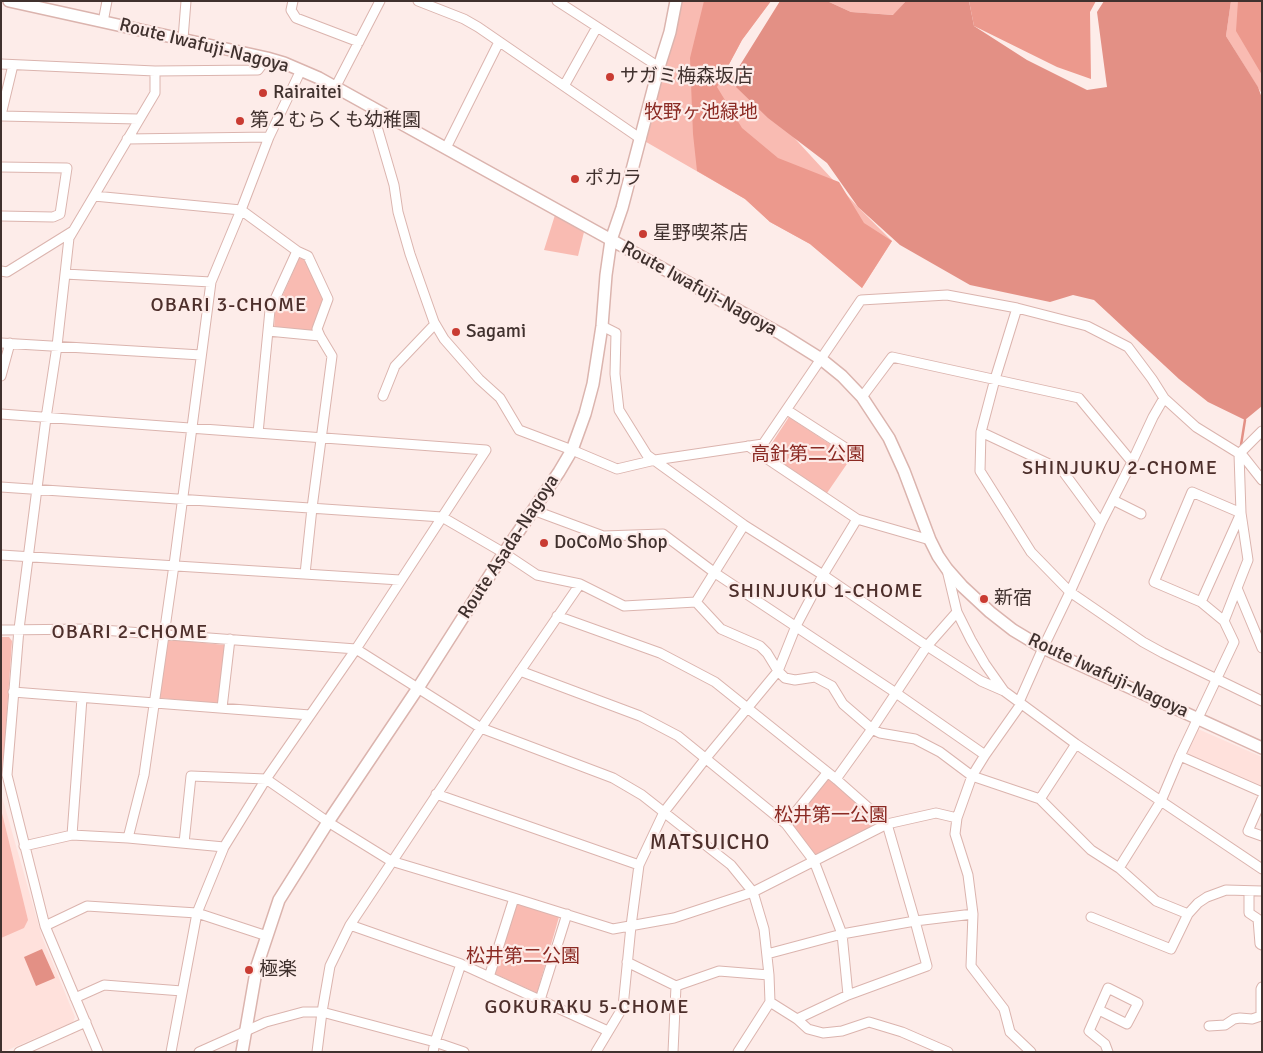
<!DOCTYPE html>
<meta charset="utf-8">
<style>
body{margin:0}
#map{position:relative;width:1263px;height:1053px;overflow:hidden;background:#fdece9;font-family:Signika,sans-serif}
canvas{display:block}
.frame{position:absolute;inset:0;border:2px solid #40312e;pointer-events:none}
</style>
<div id="map">
<canvas width="1263" height="1053"></canvas>
<div class="frame"></div>
</div>
<script>
const g = document.querySelector('canvas').getContext('2d');
g.lineJoin = 'round';
function fill(path, color) { g.fillStyle = color; g.fill(path, 'evenodd'); }
const toPath = rows => new Path2D(rows.map(r => 'M' + r).join(''));
function strokePath(path, color, width, dash) { g.strokeStyle = color; g.lineWidth = width; g.lineCap = dash ? 'butt' : 'round'; g.setLineDash(dash || []); g.stroke(path); }
function write(font, color, halo, rows, align = 'center') {
  g.font = font + ' Signika,"Noto Sans JP",sans-serif'; g.lineWidth = 4.5; g.setLineDash([]); g.textBaseline = 'middle'; g.strokeStyle = halo; g.fillStyle = color; for (const [text, x, y, turn = 0] of rows) {
    g.save(); g.translate(x, y); g.rotate((+turn || 0) * Math.PI / 180); g.textAlign = isNaN(turn) ? turn : align; if (halo) g.strokeText(text, 0, 0); g.fillText(text, 0, 0); g.restore();
  }
}
const built = toPath([
 [1198,729,1262,757,1262,790,1187,757,1186,753,1196,730],
 [1,793,42,937,75,1017,73,1022,3,1052,1,1052]
]);
const green = toPath([
 [673,1,771,1,742,40,728,66,858,207,892,241,862,288,810,244,770,222,745,199,641,139],
 [827,1,906,1,894,15,851,12],
 [1231,1,1262,1,1262,94,1226,36],
 [555,215,585,228,578,256,544,250],
 [299,258,304,259,325,300,311,332,274,329,275,313],
 [789,417,851,458,827,493,766,452],
 [1,637,9,637,12,641,3,771,1,772],
 [166,639,225,645,219,704,160,698],
 [827,773,883,823,814,857,787,823],
 [1,809,28,920,24,928,1,938],
 [518,904,559,917,537,993,493,973,514,906]
]);
const forest = toPath([
 [704,1,771,1,742,40,717,87,742,128,778,158,839,182,864,223,892,241,862,288,810,244,770,222,745,199,697,171,693,134,690,58],
 [969,1,1096,1,1090,12,1091,79,1057,67,974,26],
 [1238,1,1262,1,1262,75,1236,31]
]);
const water = toPath([
 [780,1,827,1,851,12,893,15,906,1,969,1,974,26,1027,60,1087,90,1107,87,1097,12,1104,1,1231,1,1226,36,1258,87,1262,98,1262,406,1245,420,1208,402,1179,379,1094,300,1073,295,1050,302,970,285,900,245,858,207,827,163,768,118,736,87,737,70],
 [42,949,55,978,36,986,24,957]
]);
const stream = toPath([
 [1241,445,1245,420]
]);
const minor = toPath([
 [293,1,291,10,296,18,359,42],
 [418,1,464,19,478,27,641,139],
 [557,1,659,67],
 [103,22,107,1],
 [183,39,186,1],
 [1,64,155,71,258,70,267,58],
 [336,86,380,1],
 [564,86,597,27],
 [371,106,394,185,398,212,410,254,434,322,444,339,479,379,500,398,519,430,572,450,617,469,655,460,763,444,861,300,947,295,1017,308,1087,326,1128,347,1152,379,1164,398,1196,427,1243,456,1262,480],
 [1,115,13,65],
 [1,116,138,119],
 [127,139,269,137],
 [446,148,499,42],
 [1,167,67,168,60,214,53,217,1,216],
 [94,196,241,210,297,251,270,310,258,433],
 [297,251,308,256,328,299,317,329,320,336],
 [1,271,7,272,73,231],
 [65,274,211,282],
 [1017,308,995,379,981,432,980,471,1031,552,1070,592,1143,642,1163,653,1262,701],
 [602,326,616,333,615,374,619,410,647,455,744,525,823,575,927,646,981,681,1004,691],
 [268,331,320,336,332,356,312,508,305,574],
 [1,343,201,355],
 [1,376,10,343],
 [383,396,395,366,435,324],
 [862,397,892,357,1079,398,1132,462],
 [787,410,849,450],
 [1,414,486,450,356,649,266,779,224,847,197,913,171,1052],
 [981,432,1062,470,1101,523],
 [748,446,857,519,930,540],
 [1,487,442,517,504,553,537,575,580,584,624,606,696,602,744,525],
 [1113,500,1141,514],
 [533,510,603,536,663,534,715,573,896,693,985,755],
 [1,555,400,580],
 [947,570,957,612,971,640,985,664,1004,691,1076,744,1262,869],
 [1237,588,1262,648],
 [696,602,721,629,760,646,767,653,778,671,785,678,795,680,815,677,832,686,843,704,872,729,880,733,915,739,940,752,972,776,1040,799,1091,850,1119,868,1156,901,1188,914],
 [557,616,660,653,715,682,836,779,887,824,915,921,927,966,848,995,797,1019],
 [1224,621,1248,560,1241,513,1239,454,1262,431],
 [1,630,89,629,356,649,481,728,613,778,642,795,731,865,753,892,764,929,769,975,770,1002,738,1052],
 [520,671,640,716,678,736,786,824,814,861,842,934,848,995],
 [13,692,310,715],
 [1019,702,1043,648,1070,592,1101,523,1132,462,1153,417,1164,398],
 [1021,704,985,755,972,776,957,818,955,834,968,875,973,914,971,966,1004,1009,1010,1032,1031,1052],
 [222,708,230,639],
 [1180,756,1262,792],
 [836,779,872,729,927,646,957,612],
 [436,794,639,865],
 [1040,799,1076,744],
 [1262,799,1248,831,1262,836],
 [786,824,827,773],
 [72,835,82,698],
 [128,838,144,775,174,565,211,282,241,210,269,137,301,70],
 [184,843,191,776,266,779,328,822,391,861,514,898,613,929,674,918,753,892,887,824,936,813,957,818],
 [24,846,72,835,128,838,224,847],
 [1119,868,1161,801,1180,756,1234,642,1224,621,1201,602,1154,582,1192,492,1241,513,1201,602],
 [1249,891,1249,913,1258,919,1260,944,1262,945],
 [1091,917,1171,949,1188,914,1198,903,1207,897,1226,890,1262,891],
 [350,925,461,964,608,1031],
 [45,926,87,906,197,913,267,936],
 [767,954,842,934,915,921,973,914],
 [627,962,676,986,719,971,769,975],
 [489,977,514,898],
 [75,998,104,985,182,991],
 [540,1000,567,914],
 [770,1002,797,1019,808,1029,823,1033,842,1031,869,1022,902,1032,948,1052],
 [1099,1010,1127,1024,1138,1003,1108,988,1089,1031,1105,1044,1108,1052],
 [1209,1026,1225,1025,1234,1019,1240,1018,1252,1019,1261,1016,1261,989,1262,987],
 [19,1052,86,1022],
 [98,1052,45,926,7,775,19,629,46,418,57,346,69,238,155,93,155,71],
 [199,1052,266,1022,303,1012,322,1012,435,1042,464,1052],
 [317,1052,322,1012,330,966,350,925,481,728,580,584],
 [433,1052,435,1042,461,964],
 [596,1052,623,1007,631,926,639,865,664,812,706,758,778,671,796,626,823,575,857,519],
 [673,1052,676,986]
]);
const major = toPath([
 [9,1,267,58,284,63,319,78,781,334,821,359,842,376,862,397,889,438,904,471,930,540,938,556,947,569,962,586,990,612,1013,630,1043,648,1262,748],
 [242,1052,257,966,279,900,328,822,418,688,504,553,559,472,572,450,585,414,593,384,602,326,606,275,611,240,622,208,659,67,670,32,676,1]
]);
const markers = [
 [610,77,5,"#c93b32"],
 [263,93,5,"#c93b32"],
 [240,121,5,"#c93b32"],
 [575,179,5,"#c93b32"],
 [643,234,5,"#c93b32"],
 [456,332,5,"#c93b32"],
 [544,543,5,"#c93b32"],
 [984,599,5,"#c93b32"],
 [249,970,5,"#c93b32"]
];
const streetNames = [
 ["Route Iwafuji-Nagoya",204,46,14],
 ["Route Iwafuji-Nagoya",699,289,29],
 ["Route Asada-Nagoya",509,547,-57],
 ["Route Iwafuji-Nagoya",1108,676,25]
];
const poiNames = [
 ["サガミ梅森坂店",620,77],
 ["Rairaitei",273,93],
 ["第２むらくも幼稚園",250,121],
 ["ポカラ",585,179],
 ["星野喫茶店",653,234],
 ["Sagami",466,332],
 ["DoCoMo Shop",554,543],
 ["新宿",994,599],
 ["極楽",259,970]
];
const parkNames = [
 ["牧野ヶ池緑地",701,113],
 ["高針第二公園",808,455],
 ["松井第一公園",831,816],
 ["松井第二公園",523,957]
];
const neighbourhoodNames = [
 ["OBARI 3-CHOME",229,306],
 ["SHINJUKU 2-CHOME",1120,469],
 ["SHINJUKU 1-CHOME",826,592],
 ["OBARI 2-CHOME",130,633],
 ["GOKURAKU 5-CHOME",587,1008]
];
const quarterNames = [
 ["MATSUICHO",710,843]
];
fill(built, '#ffe1dc');
fill(green, '#f9bbb2');
fill(forest, '#ec998d');
fill(water, '#e39085');
strokePath(stream, '#e39085', 2.5);
strokePath(minor, '#dbb4ae', 11);
strokePath(major, '#dbb4ae', 14);
strokePath(minor, '#fff', 9);
strokePath(major, '#fff', 11);
for (const [x, y, r, color] of markers) { const dot = new Path2D(); dot.arc(x, y, r, 0, 2 * Math.PI); g.fillStyle = color; g.fill(dot); strokePath(dot, '#fdece9', 2); }
write('19px', '#40312e', '#fdece9', streetNames);
write('19px', '#40312e', '#fdece9', poiNames, 'left');
write('19px', '#8b2a23', '#fdece9', parkNames);
g.letterSpacing = '1px';
write('20px', '#4d2f2b', '#fdece9', neighbourhoodNames);
g.letterSpacing = '0px';
g.letterSpacing = '1px';
write('21px', '#4d2f2b', '#fdece9', quarterNames);
g.letterSpacing = '0px';
</script>
